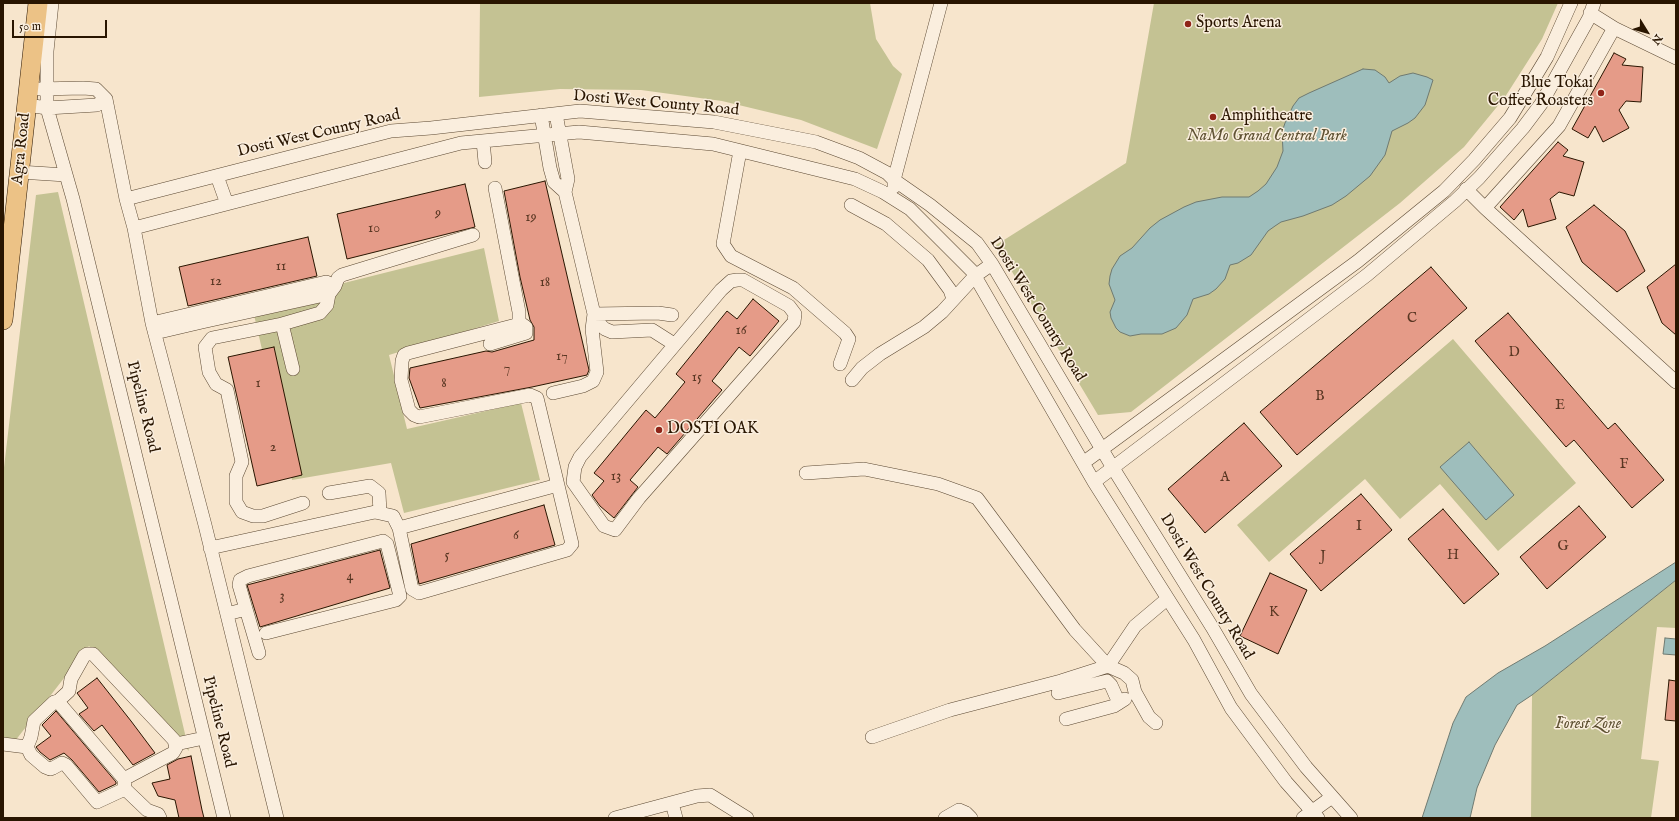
<!DOCTYPE html>
<style>
body{margin:0}
#map{position:relative;width:1679px;height:821px;overflow:hidden;background:#f7e5cc;font-family:"IM FELL English",serif}
canvas{display:block}
.frame{position:absolute;inset:0;border:4px solid #291500;pointer-events:none}
.north{position:absolute;left:1627px;top:12px;width:40px;height:40px;-webkit-text-stroke:3px #faeede;paint-order:stroke;rotate:127deg;font-size:11px;font-weight:700;line-height:16px;text-align:center;color:#291500}
.north::after{content:'';display:block;margin:auto;width:14px;height:18px;background:#291500;clip-path:polygon(50% 0,100% 100%,50% 72%,0 100%)}
.scale{position:absolute;left:12px;top:20px;width:95px;height:18px;box-sizing:border-box;border:2px solid #291500;border-top:0;padding-left:5px;font-size:12px;line-height:14px;white-space:nowrap;color:#291500;-webkit-text-stroke:3px #faeede;paint-order:stroke}
</style>
<div id="map">
<canvas width="1679" height="821"></canvas>
<div class="frame"></div>
<div class="north">N</div>
<div class="scale">50 m</div>
</div>
<script>
const g = document.querySelector('canvas').getContext('2d');
g.lineJoin = 'round';
function fill(path, color) { g.fillStyle = color; g.fill(path, 'evenodd'); }
const toPath = rows => new Path2D(rows.map(r => 'M' + r).join(''));
function strokePath(path, color, width, dash) { g.strokeStyle = color; g.lineWidth = width; g.lineCap = dash ? 'butt' : 'round'; g.setLineDash(dash || []); g.stroke(path); }
function write(font, color, halo, rows, align = 'center') {
  g.font = font + ' "IM FELL English",serif'; g.lineWidth = 3; g.setLineDash([]); g.textBaseline = 'middle'; g.strokeStyle = halo; g.fillStyle = color; for (const [text, x, y, turn = 0] of rows) {
    g.save(); g.translate(x, y); g.rotate((+turn || 0) * Math.PI / 180); g.textAlign = isNaN(turn) ? turn : align; if (halo) g.strokeText(text, 0, 0); g.fillText(text, 0, 0); g.restore();
  }
}
const green = toPath([
 [480,3,870,3,876,39,893,66,902,74,877,149,801,120,722,101,641,90,560,89,479,97],
 [1154,3,1558,3,1542,39,1505,97,1464,147,1400,203,1131,412,1098,415,996,245,1126,163],
 [58,192,189,751,89,646,15,741,3,739,3,476,36,195],
 [484,248,499,321,389,355,407,429,521,403,540,480,404,513,391,463,292,480,252,306],
 [1453,339,1576,483,1498,551,1440,484,1400,519,1365,479,1269,562,1237,525],
 [1676,580,1676,628,1657,627,1641,759,1659,761,1651,818,1531,818,1532,695]
]);
const water = toPath([
 [1363,69,1375,70,1385,77,1389,83,1400,76,1413,73,1427,77,1433,80,1425,105,1415,118,1408,123,1392,131,1385,155,1370,176,1346,196,1332,205,1303,216,1281,222,1275,226,1268,231,1251,255,1238,263,1230,265,1225,279,1216,289,1209,294,1193,299,1187,315,1176,328,1162,334,1141,334,1130,336,1120,332,1116,328,1111,318,1110,312,1115,300,1109,284,1110,276,1112,269,1120,256,1132,248,1150,228,1160,220,1184,207,1196,202,1222,197,1249,197,1258,191,1266,184,1277,167,1283,151,1282,132,1285,123,1293,106,1299,98,1309,93,1363,69],
 [1469,442,1514,495,1486,520,1440,467,1469,442],
 [1676,562,1676,580,1532,695,1517,705,1495,745,1477,788,1470,818,1422,818,1453,723,1466,697,1498,673,1545,646,1676,562],
 [1665,638,1676,639,1676,655,1663,654,1665,638]
]);
const building = toPath([
 [1614,53,1626,59,1622,65,1643,67,1641,102,1626,101,1619,110,1629,128,1603,142,1595,126,1588,138,1572,129,1614,53],
 [1558,142,1568,150,1563,156,1584,162,1574,196,1559,192,1550,199,1556,219,1528,227,1523,209,1514,220,1500,207,1558,142],
 [545,181,589,370,587,375,532,387,420,408,409,378,410,368,486,351,492,352,534,340,534,327,530,320,520,277,504,191,545,181],
 [465,184,475,227,347,259,337,214,465,184],
 [1594,205,1625,231,1645,271,1617,292,1582,262,1566,227,1594,205],
 [308,237,317,276,188,306,179,267,308,237],
 [1676,264,1676,335,1662,323,1647,287,1676,264],
 [1431,267,1467,308,1297,455,1260,412,1431,267],
 [753,299,779,321,750,356,739,347,712,381,722,390,667,454,658,447,630,480,638,487,614,518,600,506,592,495,604,481,594,473,646,410,655,418,671,399,685,382,676,374,727,311,737,319,753,299],
 [1508,313,1608,429,1615,423,1664,480,1632,508,1574,440,1566,447,1475,341,1508,313],
 [274,347,302,475,257,486,228,357,274,347],
 [1244,423,1282,466,1205,533,1168,489,1244,423],
 [1361,494,1392,530,1321,591,1290,554,1361,494],
 [544,505,555,545,419,584,411,544,544,505],
 [1579,506,1606,537,1547,589,1520,557,1579,506],
 [1443,509,1499,574,1464,604,1408,539,1443,509],
 [380,550,390,588,260,627,247,585,380,550],
 [1270,573,1307,590,1278,654,1240,636,1270,573],
 [97,678,131,721,155,753,133,765,102,725,94,731,79,714,88,708,77,693,97,678],
 [1669,680,1676,681,1676,721,1665,720,1669,680],
 [56,711,116,782,116,784,99,792,72,760,64,753,50,760,40,752,36,747,51,736,42,725,56,711],
 [191,756,202,810,204,818,179,818,175,800,158,796,152,783,170,779,167,765,178,759,191,756]
]);
const minor = toPath([
 [52,3,47,51,47,108,73,199,224,818],
 [1590,13,1614,28,1676,58],
 [1614,28,1559,126,1485,208,1676,382],
 [39,89,83,88,96,89,106,99,126,199,134,228,152,323,205,525,277,818],
 [27,105,47,108,97,105,106,99],
 [556,114,568,179,565,192,594,314,598,323,605,329,612,332,652,330,674,344],
 [541,115,550,168,554,182,565,192],
 [483,141,485,162],
 [740,151,723,244,731,256,793,288,845,333,849,339,840,364],
 [19,172,66,175],
 [217,176,227,204],
 [894,187,894,180,941,3],
 [495,188,519,312,519,322,516,325,408,353,404,355,402,361,401,380,409,410,414,415,419,417,530,395,537,398,572,544,567,550,419,593,412,589,399,528,558,485],
 [1466,189,1485,208],
 [126,199,391,131,431,128,580,111,714,122,816,142,859,158,887,173,894,180,930,205,977,243,992,264,1113,468,1212,627,1251,694,1306,767,1351,818],
 [851,205,886,224,928,260,950,290,953,299],
 [134,228,461,143,579,132,713,144,855,179,883,192,910,209,972,271,1094,482,1194,640,1231,708,1286,782,1318,818],
 [737,280,743,280,789,306,795,314,794,322,639,498,615,530,604,526,573,482,575,467,580,457,721,290,731,281,737,280],
 [594,314,658,313,672,315],
 [152,323,326,282,335,286],
 [282,324,212,338,205,347,209,372,216,384,227,390,242,462,236,476,236,502,242,512,253,516,263,516,303,503],
 [155,333,202,322,329,294,335,286,338,278,342,275,473,235],
 [490,344,526,333,526,327,519,322],
 [293,369,282,324,320,313,327,305,329,294],
 [852,380,862,368,880,354,924,327,942,312,975,276,992,264],
 [553,393,583,386,593,381,597,372,592,329,594,314],
 [1083,463,1358,261,1444,191,1474,160,1510,118,1547,57,1571,3],
 [806,473,864,469,938,484,977,498,1075,630,1108,666,1124,673,1132,680,1135,692,1149,717,1156,723],
 [1094,482,1367,275,1455,201,1479,178,1523,128,1541,104,1589,18,1594,3],
 [329,493,370,486,379,493,380,513],
 [210,548,375,512,393,516,399,528],
 [246,609,239,585,240,580,248,576,383,541,387,544,400,596,396,600,266,633],
 [227,614,246,609,259,653],
 [1058,693,1107,681,1111,685,1119,703],
 [54,702,60,704,124,779,125,789,97,802,66,765,62,763,53,768,50,769,45,767,31,755,27,747,31,737,34,721,54,702],
 [57,702,69,691,71,679,84,656,87,654,93,654,174,740,176,748,173,753,124,779],
 [1066,719,1114,706,1125,699],
 [872,737,950,710,1061,681,1108,666,1135,626,1167,599],
 [3,744,27,747],
 [176,744,204,738],
 [125,789,147,810,158,814,160,818],
 [672,803,676,818],
 [615,818,697,796,710,795,747,818],
 [945,818,959,810,966,813,971,818],
 [1303,818,1332,797]
]);
const highway = toPath([
 [3,320,38,3]
]);
const markers = [
 [1188,24,4,"#8f2418"],
 [1601,93,4,"#8f2418"],
 [1213,117,4,"#8f2418"],
 [659,430,4,"#8f2418"]
];
const numberNames = [
 ["9",438,214],
 ["19",531,218],
 ["10",374,229],
 ["11",281,267],
 ["12",216,282],
 ["18",545,283],
 ["C",1412,319],
 ["16",741,331],
 ["D",1514,353],
 ["17",562,357],
 ["7",507,369],
 ["15",697,378],
 ["1",258,384],
 ["8",444,384],
 ["B",1320,397],
 ["E",1560,406],
 ["2",273,448],
 ["F",1624,465],
 ["13",616,477],
 ["A",1225,478],
 ["I",1359,527],
 ["6",516,536],
 ["G",1563,547],
 ["5",447,556],
 ["H",1453,556],
 ["J",1323,557],
 ["4",350,577],
 ["3",282,597],
 ["K",1274,613]
];
const poiNames = [
 ["Sports Arena",1196,24],
 ["Blue Tokai",1593,84,"right"],
 ["Coffee Roasters",1593,102,"right"],
 ["Amphitheatre",1221,117],
 ["DOSTI OAK",667,430]
];
const streetNames = [
 ["Dosti West County Road",656,104,5],
 ["Dosti West County Road",319,134,-13],
 ["Agra Road",22,149,-84],
 ["Dosti West County Road",1037,310,58],
 ["Pipeline Road",142,407,76],
 ["Dosti West County Road",1206,587,59],
 ["Pipeline Road",218,722,76]
];
const parkNames = [
 ["NaMo Grand Central Park",1267,137],
 ["Forest Zone",1588,725]
];
fill(green, '#c4c293');
fill(water, '#9ebebc');
strokePath(water, '#6f7a71', 1);
fill(building, '#e59b88');
strokePath(building, '#291500', 1);
strokePath(minor, '#5c4933', 14);
strokePath(highway, '#291500', 20);
strokePath(minor, '#faeede', 13);
strokePath(highway, '#ecc286', 19);
for (const [x, y, r, color] of markers) { const dot = new Path2D(); dot.arc(x, y, r, 0, 2 * Math.PI); g.fillStyle = color; g.fill(dot); strokePath(dot, '#faeede', 1.5); }
write('14px', '#583622', null, numberNames);
write('16px', '#291500', '#faeede', poiNames, 'left');
write('16px', '#291500', '#faeede', streetNames);
write('italic 16px', '#5f5233', '#faeede', parkNames);
</script>
